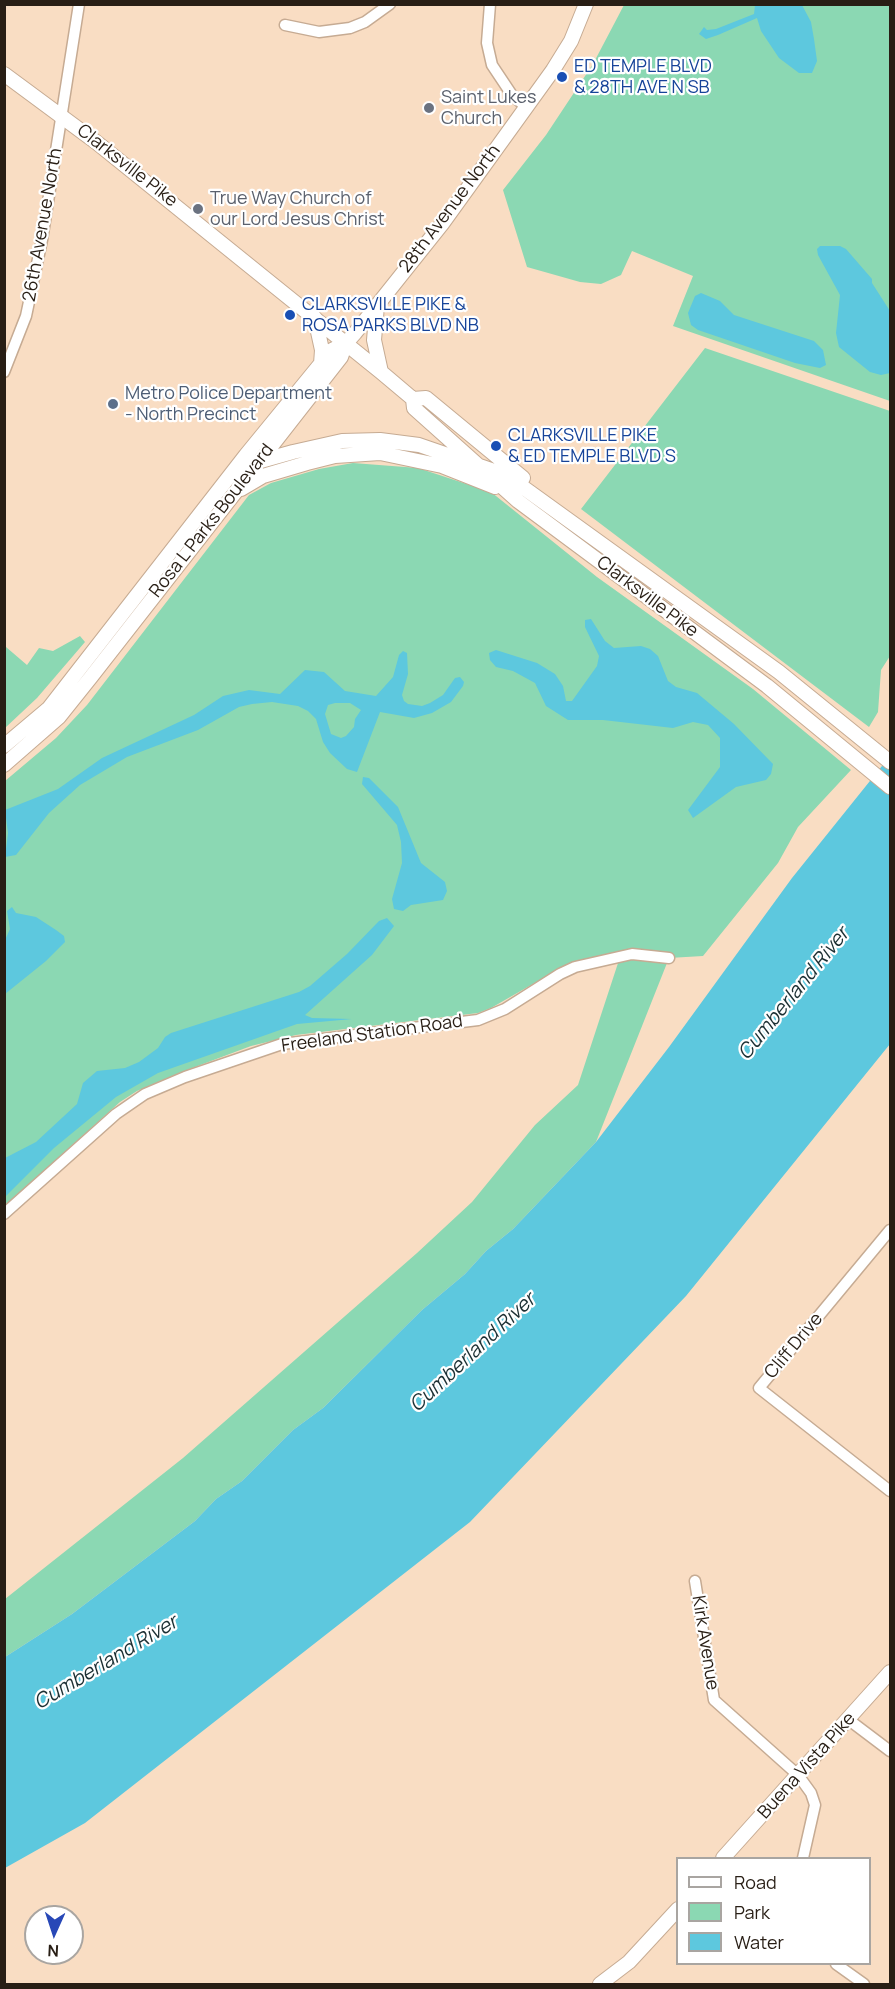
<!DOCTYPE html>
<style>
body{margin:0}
#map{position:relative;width:895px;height:1989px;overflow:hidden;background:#f9ddc3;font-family:Manrope,sans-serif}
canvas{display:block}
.frame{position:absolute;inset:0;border:6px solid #281e15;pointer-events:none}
.legend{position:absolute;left:676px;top:1857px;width:195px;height:108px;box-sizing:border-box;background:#fff;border:2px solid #a9a5a1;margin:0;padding:8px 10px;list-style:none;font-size:18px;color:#281e15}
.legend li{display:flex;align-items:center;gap:12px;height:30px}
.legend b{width:30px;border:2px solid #a9a5a1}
.north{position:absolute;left:24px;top:1905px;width:60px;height:60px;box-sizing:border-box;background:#fff;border:2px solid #a9a5a1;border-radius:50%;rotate:183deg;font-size:16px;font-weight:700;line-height:24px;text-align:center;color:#281e15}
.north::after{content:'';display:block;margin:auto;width:21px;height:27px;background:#2848b7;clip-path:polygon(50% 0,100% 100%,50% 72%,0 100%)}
</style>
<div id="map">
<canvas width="895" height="1989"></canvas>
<div class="frame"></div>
<ul class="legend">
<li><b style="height:8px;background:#fff"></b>Road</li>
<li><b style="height:16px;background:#8bd8b3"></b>Park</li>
<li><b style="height:16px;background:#5dc8de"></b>Water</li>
</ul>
<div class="north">N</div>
</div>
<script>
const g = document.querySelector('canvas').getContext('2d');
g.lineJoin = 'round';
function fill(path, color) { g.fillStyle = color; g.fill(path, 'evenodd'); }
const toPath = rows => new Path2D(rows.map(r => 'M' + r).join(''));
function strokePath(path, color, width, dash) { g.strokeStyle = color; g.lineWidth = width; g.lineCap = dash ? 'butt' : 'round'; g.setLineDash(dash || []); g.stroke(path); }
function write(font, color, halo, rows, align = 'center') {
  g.font = font + ' Manrope,sans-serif'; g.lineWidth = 4.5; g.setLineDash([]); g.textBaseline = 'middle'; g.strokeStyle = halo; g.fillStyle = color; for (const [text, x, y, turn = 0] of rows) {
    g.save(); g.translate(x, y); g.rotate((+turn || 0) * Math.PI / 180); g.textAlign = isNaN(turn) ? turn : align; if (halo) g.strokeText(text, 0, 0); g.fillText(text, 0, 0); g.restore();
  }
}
const green = toPath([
 [624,5,890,5,890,401,673,326,693,276,632,251,621,275,601,284,580,282,527,267,503,190,546,135,593,64],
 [705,348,890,411,890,656,881,670,878,712,869,727,581,509],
 [353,463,418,468,491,492,597,577,753,689,851,770,798,827,778,863,703,956,669,958,596,1142,513,1229,486,1251,465,1274,422,1310,323,1408,293,1430,242,1481,216,1499,195,1521,72,1614,5,1657,5,1599,183,1458,417,1253,472,1202,535,1125,578,1085,620,957,566,965,491,1008,478,1013,296,1035,251,1046,179,1073,137,1091,120,1102,5,1206,5,781,56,738,87,705,249,495,271,483,319,469],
 [80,636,85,642,37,698,5,728,6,647,27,665,39,648,53,651]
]);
const water = toPath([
 [755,5,802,5,811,22,814,39,817,61,812,73,799,73,779,58,761,31,757,18,718,35,706,39,699,34,704,27,707,30,716,29,754,14],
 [820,246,840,246,846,249,872,279,872,283,890,311,890,373,881,375,870,372,839,347,836,333,840,295,818,255,817,249],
 [701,293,720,301,734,315,814,341,823,350,826,365,820,368,795,363,698,330,691,325,688,313,695,296],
 [591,619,605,641,614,648,641,646,650,649,658,656,668,681,676,687,697,693,734,724,773,764,771,774,766,780,736,787,693,818,688,810,720,767,720,738,708,725,693,722,673,728,603,720,568,720,546,706,535,683,513,671,496,667,490,660,489,653,496,650,537,663,555,674,563,686,566,701,572,701,597,666,599,656,585,627,585,620],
 [403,651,407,653,408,674,402,695,404,701,408,704,422,706,430,703,443,695,455,678,460,677,464,682,463,686,451,702,432,713,414,718,380,712,357,772,347,769,330,753,323,742,316,719,308,711,298,706,272,702,252,704,239,707,198,730,127,757,80,785,49,813,16,855,5,857,8,833,5,810,58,789,102,758,194,715,223,696,249,690,280,694,305,670,324,672,345,691,376,696,393,677,399,655],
 [335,703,350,703,361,710,355,719,354,727,346,736,341,738,331,734,325,714,328,705],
 [890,756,890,1044,686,1296,470,1522,85,1823,5,1868,5,1657,72,1614,195,1521,216,1499,242,1481,293,1430,323,1408,422,1310,465,1274,486,1251,513,1229,596,1142,669,1047,792,878],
 [363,777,369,778,398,807,421,863,445,882,447,891,443,900,411,905,403,911,394,909,392,899,402,863,401,842,397,825,362,784],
 [12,907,16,913,36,917,56,930,64,936,65,942,46,961,5,994,5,940,10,929,7,911],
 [387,918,394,926,372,955,305,1015,312,1018,352,1019,297,1024,158,1073,116,1097,54,1148,5,1197,5,1158,36,1142,77,1104,83,1083,97,1071,125,1068,139,1062,158,1048,165,1037,171,1033,299,992,310,986,347,954,379,921]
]);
const minor = toPath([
 [490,4,487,43,492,65,512,95,526,107],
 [285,25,319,32,350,28,365,22,390,4],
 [4,372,26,316,42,240,79,4],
 [4,1214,116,1114,145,1094,185,1077,282,1044,478,1020,505,1009,560,974,575,967,632,954,669,958],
 [890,1230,759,1388,890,1491],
 [695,1581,714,1700,798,1775,811,1793,815,1805,803,1858],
 [849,1720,890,1751],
 [836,1964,864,1984]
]);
const major = toPath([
 [4,74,96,142,381,372,413,399,414,408,518,501,767,686,890,787],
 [377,306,374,340,381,372],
 [315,318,322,350,321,364],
 [413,399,426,398,523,478],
 [236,472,250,464,293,452,342,441,380,440,419,445,506,475,779,672,890,762],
 [241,489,263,476,307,463,335,456,380,453,442,466,495,487],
 [4,746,49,708,246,455,332,350,346,343,355,333,442,224,553,70,571,41,586,4],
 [4,765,59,717,91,677,341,357,346,343],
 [723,1858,890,1672],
 [600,1984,629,1962,678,1909]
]);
const markers = [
 [562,77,6,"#1a4fb4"],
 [429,108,6,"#6b7280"],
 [198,209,6,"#6b7280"],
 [290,315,6,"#1a4fb4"],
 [113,404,6,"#5c6f8a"],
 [496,446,6,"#1a4fb4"]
];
const transitNames = [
 ["ED TEMPLE BLVD",574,67],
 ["& 28TH AVE N SB",574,88],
 ["CLARKSVILLE PIKE &",302,305],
 ["ROSA PARKS BLVD NB",302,326],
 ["CLARKSVILLE PIKE",508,436],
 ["& ED TEMPLE BLVD S",508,457]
];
const worshipNames = [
 ["Saint Lukes",441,98],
 ["Church",441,119],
 ["True Way Church of",210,199],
 ["our Lord Jesus Christ",210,220]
];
const streetNames = [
 ["Clarksville Pike",127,166,38],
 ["28th Avenue North",450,209,-53],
 ["26th Avenue North",43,225,-80],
 ["Rosa L Parks Boulevard",212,521,-52],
 ["Clarksville Pike",647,597,37],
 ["Freeland Station Road",372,1034,-8],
 ["Cliff Drive",794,1346,-50],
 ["Kirk Avenue",705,1643,81],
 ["Buena Vista Pike",807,1766,-48]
];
const serviceNames = [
 ["Metro Police Department",125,394],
 ["- North Precinct",125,415]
];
const waterNames = [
 ["Cumberland River",794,994,-51],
 ["Cumberland River",473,1353,-43],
 ["Cumberland River",106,1663,-31]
];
fill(green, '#8bd8b3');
fill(water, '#5dc8de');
strokePath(minor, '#c6ab93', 13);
strokePath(major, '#c6ab93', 16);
strokePath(minor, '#fff', 10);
strokePath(major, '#fff', 14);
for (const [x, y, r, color] of markers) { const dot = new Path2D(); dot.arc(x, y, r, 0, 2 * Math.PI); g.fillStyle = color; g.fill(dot); strokePath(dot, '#fff', 2); }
write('18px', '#164399', '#fff', transitNames, 'left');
write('18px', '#5b616d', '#fff', worshipNames, 'left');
write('18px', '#281e15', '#fff', streetNames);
write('18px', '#4e5e75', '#fff', serviceNames, 'left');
write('italic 20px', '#1b2f33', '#fff', waterNames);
</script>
